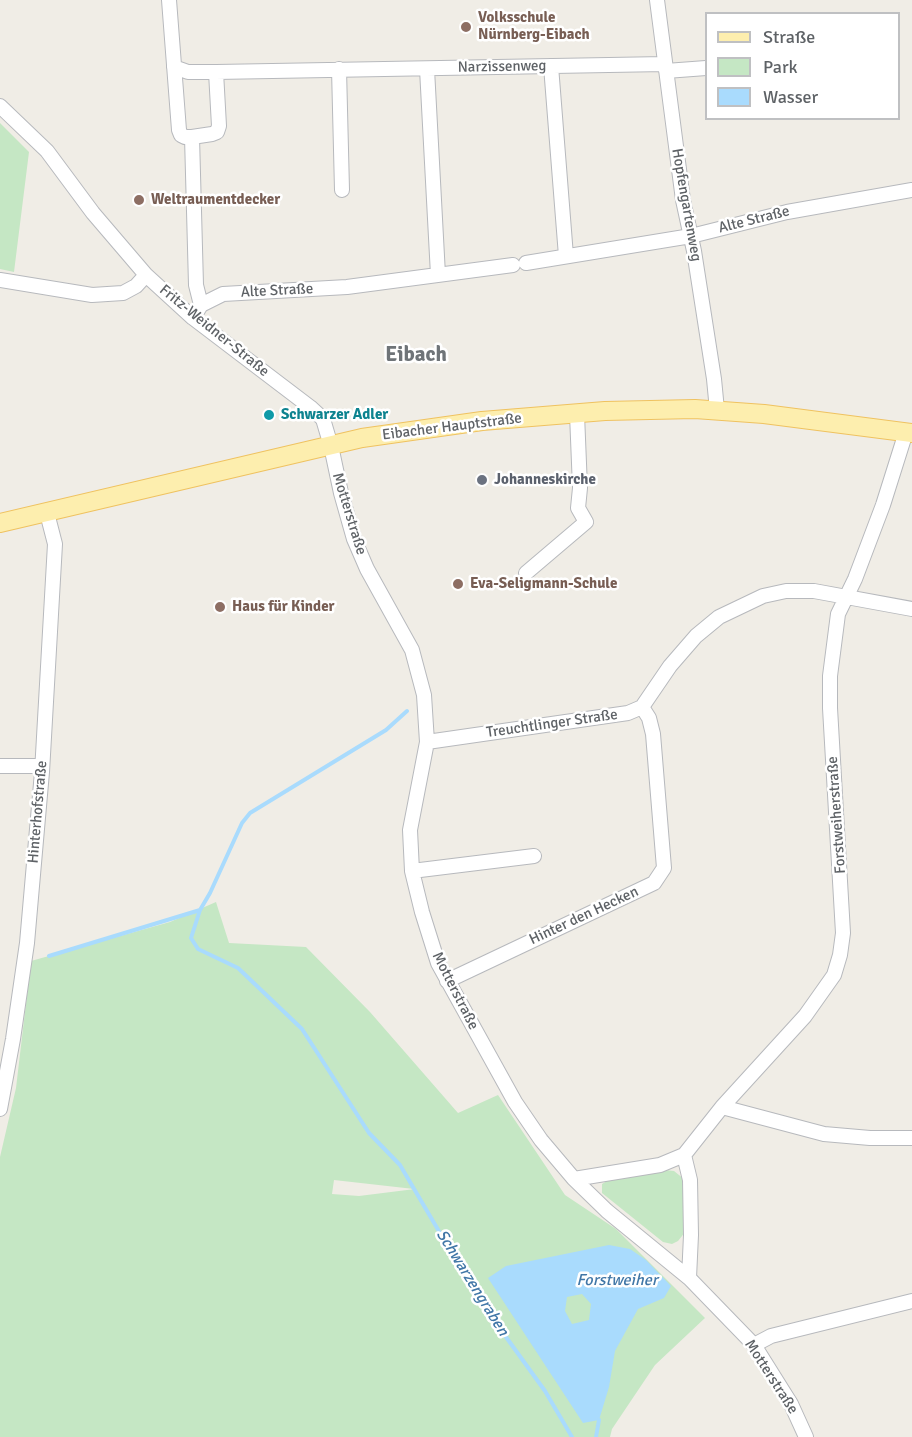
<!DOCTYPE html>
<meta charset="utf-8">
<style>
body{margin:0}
#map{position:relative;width:912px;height:1437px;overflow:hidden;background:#f0ede6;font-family:Signika,sans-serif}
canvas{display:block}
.legend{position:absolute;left:705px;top:12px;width:195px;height:108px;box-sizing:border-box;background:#fff;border:2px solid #bfc0c2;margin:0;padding:8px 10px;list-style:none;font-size:18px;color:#5e6266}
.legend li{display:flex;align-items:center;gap:12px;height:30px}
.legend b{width:30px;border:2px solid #bfc0c2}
</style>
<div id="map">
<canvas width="912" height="1437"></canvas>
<ul class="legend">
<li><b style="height:8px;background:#fdeeae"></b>Straße</li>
<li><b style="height:16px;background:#c5e7c4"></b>Park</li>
<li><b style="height:16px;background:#a9dbfd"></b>Wasser</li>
</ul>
</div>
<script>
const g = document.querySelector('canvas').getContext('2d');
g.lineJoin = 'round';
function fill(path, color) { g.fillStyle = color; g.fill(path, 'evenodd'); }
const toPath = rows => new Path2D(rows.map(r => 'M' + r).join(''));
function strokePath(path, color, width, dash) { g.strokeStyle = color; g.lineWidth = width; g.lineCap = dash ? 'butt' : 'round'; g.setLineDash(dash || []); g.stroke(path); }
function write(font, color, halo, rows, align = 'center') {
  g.font = font + ' Signika,sans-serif'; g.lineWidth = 5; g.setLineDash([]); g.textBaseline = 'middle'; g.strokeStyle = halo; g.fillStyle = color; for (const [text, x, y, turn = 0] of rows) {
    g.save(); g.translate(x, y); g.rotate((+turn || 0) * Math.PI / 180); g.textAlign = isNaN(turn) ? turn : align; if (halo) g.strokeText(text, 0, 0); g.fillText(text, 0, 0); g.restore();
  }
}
const green = toPath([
 [0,123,29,152,14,272,0,269],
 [216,902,229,943,306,947,370,1012,458,1113,498,1095,565,1195,616,1229,705,1318,655,1365,612,1429,610,1437,0,1437,0,1157,16,1088,31,961,170,922],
 [334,1180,414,1189,415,1189,359,1196,332,1194],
 [665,1170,674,1171,684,1179,686,1231,678,1241,672,1244,663,1242,602,1193,602,1184,610,1179]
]);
const water = toPath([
 [609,1245,630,1249,646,1260,671,1286,664,1298,638,1309,615,1351,609,1387,599,1420,583,1423,488,1278,506,1266],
 [582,1294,591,1304,589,1320,572,1324,565,1311,567,1297]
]);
const stream = toPath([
 [407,711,386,730,250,813,242,823,210,893,200,910,191,938,198,949,238,968,302,1029,369,1133,400,1165,480,1301,545,1391,572,1437],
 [49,956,200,910],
 [596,1437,599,1420]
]);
const minor = toPath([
 [169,0,179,130,181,135,185,137,192,137,196,285,201,305],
 [657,0,683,200,694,251,714,379,717,410],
 [551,66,566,256],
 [174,67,188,72,216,72,665,64],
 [339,69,342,190],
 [427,69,438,275],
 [666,71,706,68],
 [0,106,47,151,93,213,146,275,193,318,310,407,323,419,331,446,341,493,354,539,367,569,412,650,424,695,427,742,410,830,412,871,422,912,438,963,515,1102,541,1140,574,1179,607,1211,689,1278,754,1345,791,1404,806,1437],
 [192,137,212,134,217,132,219,126,216,72],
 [526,263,691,236,787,212,912,190],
 [0,280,92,295,123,293,136,286,146,275],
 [193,318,201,305,223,294,347,287,513,265],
 [526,573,586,522,578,508,580,488,577,414],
 [427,742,628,713,642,707,670,666,696,636,719,617,763,596,786,591,814,591,912,609],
 [0,766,42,766],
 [412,871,534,856],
 [447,981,654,883,664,868,653,734,649,718,642,707],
 [722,1107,824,1134,870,1138,912,1138],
 [0,1109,13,1039,27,943,42,772,55,544,47,513],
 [684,1155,690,1180,691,1235,689,1278],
 [574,1179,660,1165,684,1155,722,1107,805,1016,834,975,840,955,843,933,830,708,830,676,838,614,855,579,883,505,906,432],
 [754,1345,771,1336,912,1301]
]);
const major = toPath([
 [0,523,362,438,482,421,605,411,695,409,764,414,912,433]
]);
const markers = [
 [466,27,6,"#8d6e63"],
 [139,200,6,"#8d6e63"],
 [269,415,6,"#0f9aa8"],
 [482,480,6,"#6b7280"],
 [458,584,6,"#8d6e63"],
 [220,607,6,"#8d6e63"]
];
const educationNames = [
 ["Volksschule",478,18],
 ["Nürnberg-Eibach",478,35],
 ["Weltraumentdecker",151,200],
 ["Eva-Seligmann-Schule",470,584],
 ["Haus für Kinder",232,607]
];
const streetNames = [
 ["Narzissenweg",502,67,-1],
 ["Hopfengartenweg",686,205,80],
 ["Alte Straße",754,220,-14],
 ["Alte Straße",277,291,-3],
 ["Fritz-Weidner-Straße",214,331,39],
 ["Eibacher Hauptstraße",452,427,-7],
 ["Motterstraße",349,514,73],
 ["Treuchtlinger Straße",552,724,-8],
 ["Hinterhofstraße",38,812,-85],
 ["Forstweiherstraße",837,815,-94],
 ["Hinter den Hecken",584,916,-25],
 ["Motterstraße",455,991,63],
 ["Motterstraße",771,1377,57]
];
const cultureNames = [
 ["Schwarzer Adler",281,415]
];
const worshipNames = [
 ["Johanneskirche",494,480]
];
const waterNames = [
 ["Forstweiher",617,1281],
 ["Schwarzengraben",472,1283,58]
];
const districtNames = [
 ["Eibach",416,355]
];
fill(green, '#c5e7c4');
fill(water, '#a9dbfd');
strokePath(stream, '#a9dbfd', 4);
strokePath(minor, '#b7b9bd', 16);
strokePath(major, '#efc260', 20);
strokePath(minor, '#fff', 14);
strokePath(major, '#fdeeae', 18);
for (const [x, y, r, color] of markers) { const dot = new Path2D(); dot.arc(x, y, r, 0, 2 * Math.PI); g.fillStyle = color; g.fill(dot); strokePath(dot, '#fff', 2); }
write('bold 15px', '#785e54', '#fff', educationNames, 'left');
write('15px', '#5e6266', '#fff', streetNames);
write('bold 15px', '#0d838f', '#fff', cultureNames, 'left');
write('bold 15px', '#5b616d', '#fff', worshipNames, 'left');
write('italic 16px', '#4177a7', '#fff', waterNames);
write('bold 21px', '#6f7478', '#fff', districtNames);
</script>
